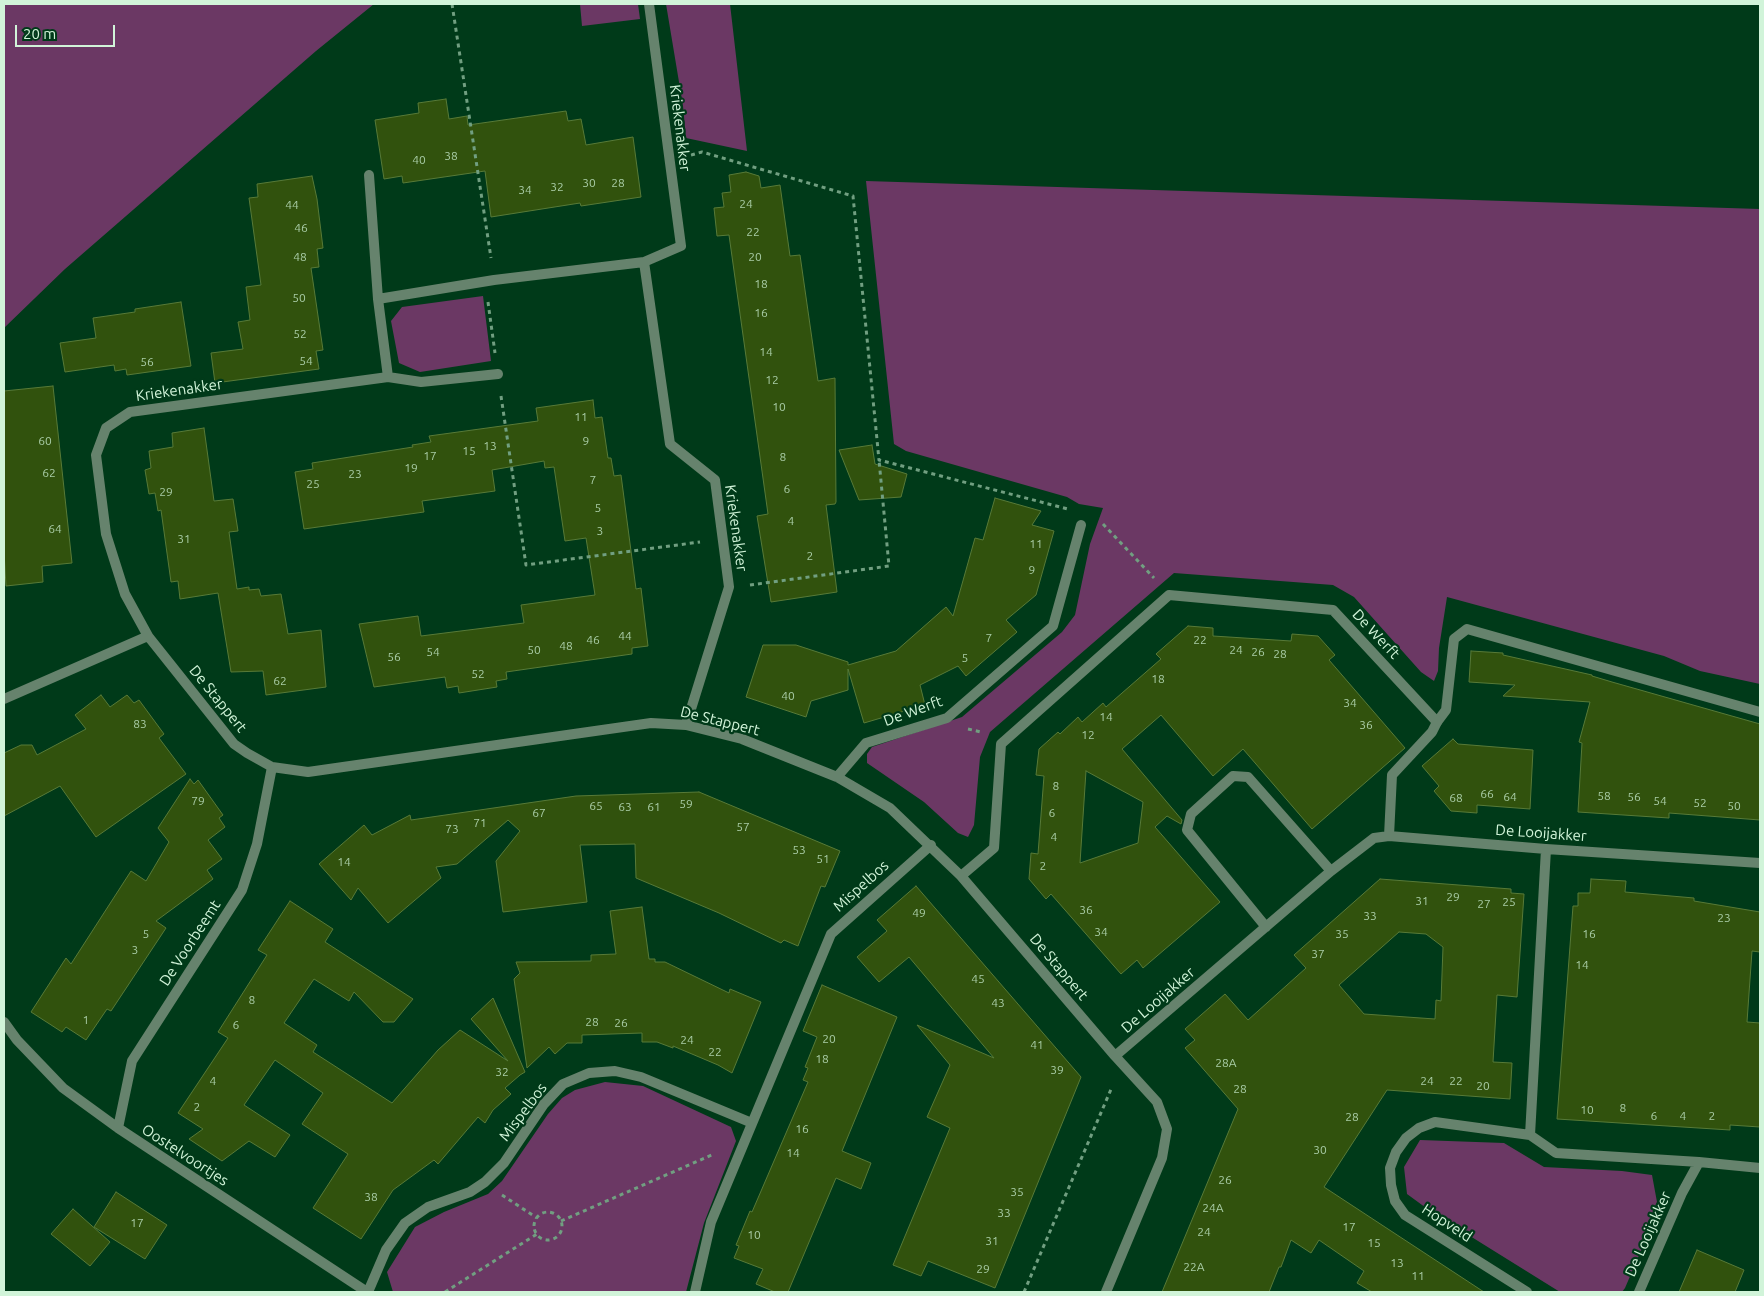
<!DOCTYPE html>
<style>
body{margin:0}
#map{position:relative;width:1764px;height:1296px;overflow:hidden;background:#003a19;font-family:Ubuntu,sans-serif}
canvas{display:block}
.frame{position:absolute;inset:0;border:5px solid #d1f4d9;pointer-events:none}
.scale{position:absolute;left:15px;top:25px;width:100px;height:22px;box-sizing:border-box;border:2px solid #d1f4d9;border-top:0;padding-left:6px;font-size:15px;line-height:18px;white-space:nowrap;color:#d1f4d9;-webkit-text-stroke:4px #003a19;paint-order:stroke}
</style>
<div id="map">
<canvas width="1764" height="1296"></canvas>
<div class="frame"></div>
<div class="scale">20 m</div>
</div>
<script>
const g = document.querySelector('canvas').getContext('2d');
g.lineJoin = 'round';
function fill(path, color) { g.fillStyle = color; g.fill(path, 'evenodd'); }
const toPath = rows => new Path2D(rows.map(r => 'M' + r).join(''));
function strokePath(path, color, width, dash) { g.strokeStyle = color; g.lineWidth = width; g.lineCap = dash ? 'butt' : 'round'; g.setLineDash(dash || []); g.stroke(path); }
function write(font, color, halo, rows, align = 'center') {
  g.font = font + ' Ubuntu,sans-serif'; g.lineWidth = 4.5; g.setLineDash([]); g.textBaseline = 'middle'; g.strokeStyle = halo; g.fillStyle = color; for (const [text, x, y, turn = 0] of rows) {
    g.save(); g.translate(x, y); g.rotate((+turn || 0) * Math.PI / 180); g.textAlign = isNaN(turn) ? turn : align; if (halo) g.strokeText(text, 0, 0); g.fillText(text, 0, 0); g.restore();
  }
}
const green = toPath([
 [4,4,374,4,316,51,65,269,4,328],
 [580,4,638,4,640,19,582,26],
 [666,4,730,4,747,151,686,138,683,106],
 [866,181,1760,209,1760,684,1700,671,1664,656,1447,597,1439,648,1438,671,1434,681,1421,672,1354,597,1333,585,1174,573,990,732,980,757,974,825,968,837,958,833,924,802,867,763,867,754,872,747,962,717,1062,632,1075,615,1090,544,1103,508,1079,504,1067,497,906,451,894,444],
 [483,296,491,361,420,372,399,363,391,321,402,307],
 [605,1082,643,1086,731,1127,736,1141,704,1223,686,1292,393,1292,387,1272,415,1227,444,1212,488,1194,502,1181,548,1114,562,1098,575,1090],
 [1420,1140,1504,1143,1544,1167,1622,1171,1652,1175,1657,1202,1655,1218,1625,1288,1622,1292,1560,1292,1433,1213,1407,1194,1404,1167]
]);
const building = toPath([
 [446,99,449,119,467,116,468,125,566,111,568,121,581,119,586,145,633,137,641,197,581,206,580,203,491,217,485,171,403,183,402,176,384,179,375,120,419,113,418,103,446,99],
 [746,172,759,176,761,188,780,185,790,256,800,255,818,381,835,378,836,502,835,504,826,505,837,592,771,602,757,516,768,514,729,235,717,236,714,208,724,207,722,193,731,192,729,175,746,172],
 [312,176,317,199,323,248,317,249,319,267,311,268,323,350,316,351,319,369,215,383,211,353,243,349,238,322,250,320,246,287,261,285,249,198,258,197,257,184,312,176],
 [181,302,191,366,127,375,126,369,115,371,114,365,65,372,60,343,96,338,93,318,135,312,135,309,181,302],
 [53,386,72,563,42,566,43,582,6,586,4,552,4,391,53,386],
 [593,400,595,418,602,417,608,458,611,458,614,476,621,475,636,589,641,588,648,646,632,648,632,654,506,672,507,679,496,681,497,687,459,693,458,686,447,688,445,677,374,687,359,624,418,616,421,636,524,623,521,605,595,595,586,538,565,541,554,467,545,468,544,461,492,470,495,491,422,501,424,512,304,529,295,472,313,469,312,463,413,447,412,445,431,442,429,436,538,421,536,408,593,400],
 [204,428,214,501,233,499,238,531,229,532,237,589,249,587,249,590,259,589,261,596,281,594,288,634,321,630,326,687,266,695,263,671,231,672,218,593,180,599,178,581,171,582,161,510,158,511,155,493,149,494,145,470,151,468,149,451,173,447,172,433,204,428],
 [872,445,875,464,907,474,901,497,859,500,839,450,872,445],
 [995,498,1041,511,1032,525,1054,531,1036,595,1006,620,1017,632,966,676,958,666,920,685,925,705,864,723,848,669,848,690,811,701,806,717,746,697,763,645,796,645,848,662,848,665,896,651,946,607,953,616,975,538,983,540,995,498],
 [1188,626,1213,628,1213,636,1291,641,1292,634,1318,636,1335,655,1329,660,1405,748,1312,829,1243,749,1213,776,1161,715,1122,749,1182,820,1181,824,1167,816,1155,827,1220,902,1143,968,1137,960,1121,974,1051,894,1046,899,1029,879,1031,853,1038,854,1044,776,1036,775,1039,749,1058,732,1060,734,1078,717,1082,722,1103,703,1106,707,1161,659,1156,654,1188,626],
 [1086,771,1143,802,1138,843,1080,863,1086,771],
 [1471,651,1503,653,1503,655,1592,675,1592,676,1612,682,1760,724,1760,820,1669,813,1669,818,1578,812,1582,743,1579,742,1590,702,1503,696,1515,685,1469,682,1471,651],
 [101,695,110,707,127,695,134,703,139,700,164,734,159,738,186,774,96,837,60,786,4,816,4,753,21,745,32,745,37,755,86,729,75,715,101,695],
 [1453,739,1458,744,1533,750,1530,809,1477,805,1477,813,1451,811,1434,791,1439,786,1422,766,1453,739],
 [190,779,194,784,198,780,223,815,219,818,225,827,208,840,222,859,207,870,213,879,156,921,166,928,111,1011,107,1009,86,1040,66,1027,62,1032,31,1012,66,958,71,964,131,871,146,881,169,842,158,828,190,779],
 [699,792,840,851,825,887,821,886,798,946,784,940,781,943,719,913,636,878,635,844,580,845,587,902,503,912,496,861,520,831,508,820,457,864,436,867,441,878,388,923,358,888,351,900,319,864,364,825,372,835,410,815,411,820,576,796,699,792],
 [1380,879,1511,889,1511,893,1524,894,1517,997,1497,995,1493,1062,1512,1063,1510,1099,1387,1090,1324,1187,1484,1292,1372,1292,1357,1283,1364,1271,1319,1240,1311,1253,1291,1240,1281,1267,1279,1267,1269,1292,1162,1292,1238,1109,1185,1048,1195,1040,1185,1029,1225,994,1248,1020,1306,968,1294,955,1380,879],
 [1399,932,1426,934,1443,947,1441,1001,1436,1000,1435,1019,1364,1014,1339,985,1399,932],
 [1591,879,1626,881,1625,892,1694,898,1694,901,1760,912,1760,952,1752,951,1747,1022,1760,1023,1760,1127,1730,1125,1730,1130,1557,1119,1573,906,1578,906,1578,893,1590,893,1591,879],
 [916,886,1081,1077,995,1288,928,1261,921,1276,893,1265,950,1128,927,1117,950,1065,917,1025,994,1058,909,957,879,982,857,957,887,931,877,920,916,886],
 [290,901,333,929,325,942,413,999,394,1022,383,1022,354,992,349,1001,314,979,284,1023,317,1045,313,1052,392,1103,438,1050,460,1030,508,1061,471,1019,493,998,525,1072,520,1075,505,1088,511,1094,493,1110,485,1123,478,1117,438,1164,434,1160,393,1190,361,1239,313,1208,348,1154,302,1124,323,1093,275,1060,244,1105,290,1135,275,1157,249,1141,222,1161,189,1139,203,1129,178,1113,228,1038,218,1032,267,955,258,950,290,901],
 [642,907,649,959,655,959,655,962,665,962,729,993,730,989,761,1002,732,1073,718,1065,673,1046,673,1048,657,1042,642,1042,642,1033,582,1035,582,1043,567,1043,555,1054,549,1047,527,1068,514,979,520,973,516,962,591,961,591,955,616,954,610,911,642,907],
 [822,985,897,1017,842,1151,871,1163,861,1189,836,1178,788,1292,775,1292,756,1284,763,1269,734,1258,739,1246,736,1245,750,1211,752,1212,808,1082,803,1080,808,1068,805,1067,817,1037,803,1031,822,985],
 [116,1192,167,1225,145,1259,94,1227,116,1192],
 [73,1209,110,1242,90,1266,51,1234,73,1209],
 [1697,1250,1744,1270,1735,1292,1679,1292,1697,1250]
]);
const path = toPath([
 [452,4,491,258],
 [691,155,702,152,853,196,879,460,1068,509],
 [488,302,495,353],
 [501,396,526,565,700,542],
 [1103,524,1154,578],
 [750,585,889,566,879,460],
 [968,729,981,732],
 [502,1195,537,1218],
 '534 1226a14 14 0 1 1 28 0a14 14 0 1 1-28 0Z',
 [561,1221,714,1154],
 [445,1292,537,1234],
 [1024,1292,1112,1087]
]);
const service = toPath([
 [1437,722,1446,710,1454,639,1467,629,1760,712]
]);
const minor = toPath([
 [649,4,681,246,644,262,670,444,715,480,729,587,686,725],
 [369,175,378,299,388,377],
 [378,299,494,280,644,262],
 [148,636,125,594,106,534,96,455,106,428,130,412,388,377,421,382,498,374],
 [4,699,148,636,234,744,247,753,272,767,308,772,651,723,686,725,742,739,837,777,890,808,961,876,1115,1056,1157,1102,1167,1129,1162,1158,1106,1292],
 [837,777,866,743,947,718,1053,626,1081,525],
 [961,876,994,848,1001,744,1169,595,1333,610,1437,722,1432,732,1392,775,1389,836],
 [1266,927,1187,830,1191,814,1233,776,1248,777,1331,871],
 [4,1022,17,1040,63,1088,118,1128,367,1292],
 [1115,1056,1331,871,1374,838,1389,836,1546,849,1760,863],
 [118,1128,132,1061,242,890,257,844,272,767],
 [1530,1135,1546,849],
 [368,1292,386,1250,405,1223,428,1207,470,1192,485,1182,504,1163,544,1104,563,1084,589,1073,615,1071,641,1077,752,1123],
 [695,1292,711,1222,831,934,931,845],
 [1527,1292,1405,1215,1395,1201,1391,1185,1390,1168,1396,1152,1406,1138,1419,1128,1435,1122,1530,1135,1556,1153,1699,1162],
 [1639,1292,1682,1193,1699,1162,1760,1168]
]);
const numberNames = [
 ["38",451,156],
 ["40",419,160],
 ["30",589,183],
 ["28",618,183],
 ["32",557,187],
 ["34",525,190],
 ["24",746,204],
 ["44",292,205],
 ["46",301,228],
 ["22",753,232],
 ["48",300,257],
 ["20",755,257],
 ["18",761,284],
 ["50",299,298],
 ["16",761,313],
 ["52",300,334],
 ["14",766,352],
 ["54",306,361],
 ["56",147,362],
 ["12",772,380],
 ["10",779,407],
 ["11",581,417],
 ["60",45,441],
 ["9",586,441],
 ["13",490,446],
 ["15",469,451],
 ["17",430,456],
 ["8",783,457],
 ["19",411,468],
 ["62",49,473],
 ["23",355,474],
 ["7",593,480],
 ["25",313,484],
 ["6",787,489],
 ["29",166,492],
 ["5",598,508],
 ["4",791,521],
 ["64",55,529],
 ["3",600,531],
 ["31",184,539],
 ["11",1036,544],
 ["2",810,556],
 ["9",1032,570],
 ["44",625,636],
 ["7",989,638],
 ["46",593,640],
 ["22",1200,640],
 ["48",566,646],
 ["50",534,650],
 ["24",1236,650],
 ["54",433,652],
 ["26",1258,652],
 ["28",1280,654],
 ["56",394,657],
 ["5",965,658],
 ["52",478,674],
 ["18",1158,679],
 ["62",280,681],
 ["40",788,696],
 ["34",1350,703],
 ["14",1106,717],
 ["83",140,724],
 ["36",1366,725],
 ["12",1088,735],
 ["8",1056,786],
 ["66",1487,794],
 ["58",1604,796],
 ["64",1510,797],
 ["56",1634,797],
 ["68",1456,798],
 ["79",198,801],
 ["54",1660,801],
 ["52",1700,803],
 ["59",686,804],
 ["65",596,806],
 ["50",1734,806],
 ["63",625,807],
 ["61",654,807],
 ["67",539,813],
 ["6",1052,813],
 ["71",480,823],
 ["57",743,827],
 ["73",452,829],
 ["4",1054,837],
 ["53",799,850],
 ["51",823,859],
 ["14",344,862],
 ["2",1043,866],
 ["29",1453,897],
 ["31",1422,901],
 ["25",1509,902],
 ["27",1484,904],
 ["36",1086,910],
 ["49",919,913],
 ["33",1370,916],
 ["23",1724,918],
 ["34",1101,932],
 ["5",146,934],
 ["35",1342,934],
 ["16",1589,934],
 ["3",135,950],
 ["37",1318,954],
 ["14",1582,965],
 ["45",978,979],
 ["8",252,1000],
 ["43",998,1003],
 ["1",86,1020],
 ["28",592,1022],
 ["26",621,1023],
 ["6",236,1025],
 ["20",829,1039],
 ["24",687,1040],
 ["41",1037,1045],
 ["22",715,1052],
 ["18",822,1059],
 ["28A",1226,1063],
 ["39",1057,1070],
 ["32",502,1072],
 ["4",213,1081],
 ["24",1427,1081],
 ["22",1456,1081],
 ["20",1483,1086],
 ["28",1240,1089],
 ["2",197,1107],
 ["8",1623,1108],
 ["10",1587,1110],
 ["6",1654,1116],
 ["4",1683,1116],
 ["2",1712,1116],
 ["28",1352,1117],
 ["16",802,1129],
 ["30",1320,1150],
 ["14",793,1153],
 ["26",1225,1180],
 ["35",1017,1192],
 ["38",371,1197],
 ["24A",1213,1208],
 ["33",1004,1213],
 ["17",137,1223],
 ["17",1349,1227],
 ["24",1204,1232],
 ["10",754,1235],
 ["31",992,1241],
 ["15",1374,1243],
 ["13",1397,1263],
 ["22A",1194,1267],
 ["29",983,1269],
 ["11",1418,1276]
];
const streetNames = [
 ["Kriekenakker",680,128,83],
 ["Kriekenakker",179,390,-8],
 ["Kriekenakker",736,528,82],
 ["De Werft",1376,634,47],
 ["De Stappert",218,699,51],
 ["De Werft",913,711,-20],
 ["De Stappert",720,721,14],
 ["De Looijakker",1541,833,4],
 ["Mispelbos",861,886,-42],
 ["De Voorbeemt",190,943,-57],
 ["De Stappert",1059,967,50],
 ["De Looijakker",1158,1000,-41],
 ["Mispelbos",523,1112,-53],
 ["Oostelvoortjes",185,1155,33],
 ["Hopveld",1447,1223,33],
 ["De Looijakker",1648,1234,-66]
];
fill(green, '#6b3864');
fill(building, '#31520d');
strokePath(building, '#577a38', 1);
strokePath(path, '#719f81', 3, [4, 4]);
strokePath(service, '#66836d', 10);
strokePath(minor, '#66836d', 10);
write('12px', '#a9cca6', null, numberNames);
write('15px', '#d1f4d9', '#003a19', streetNames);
</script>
